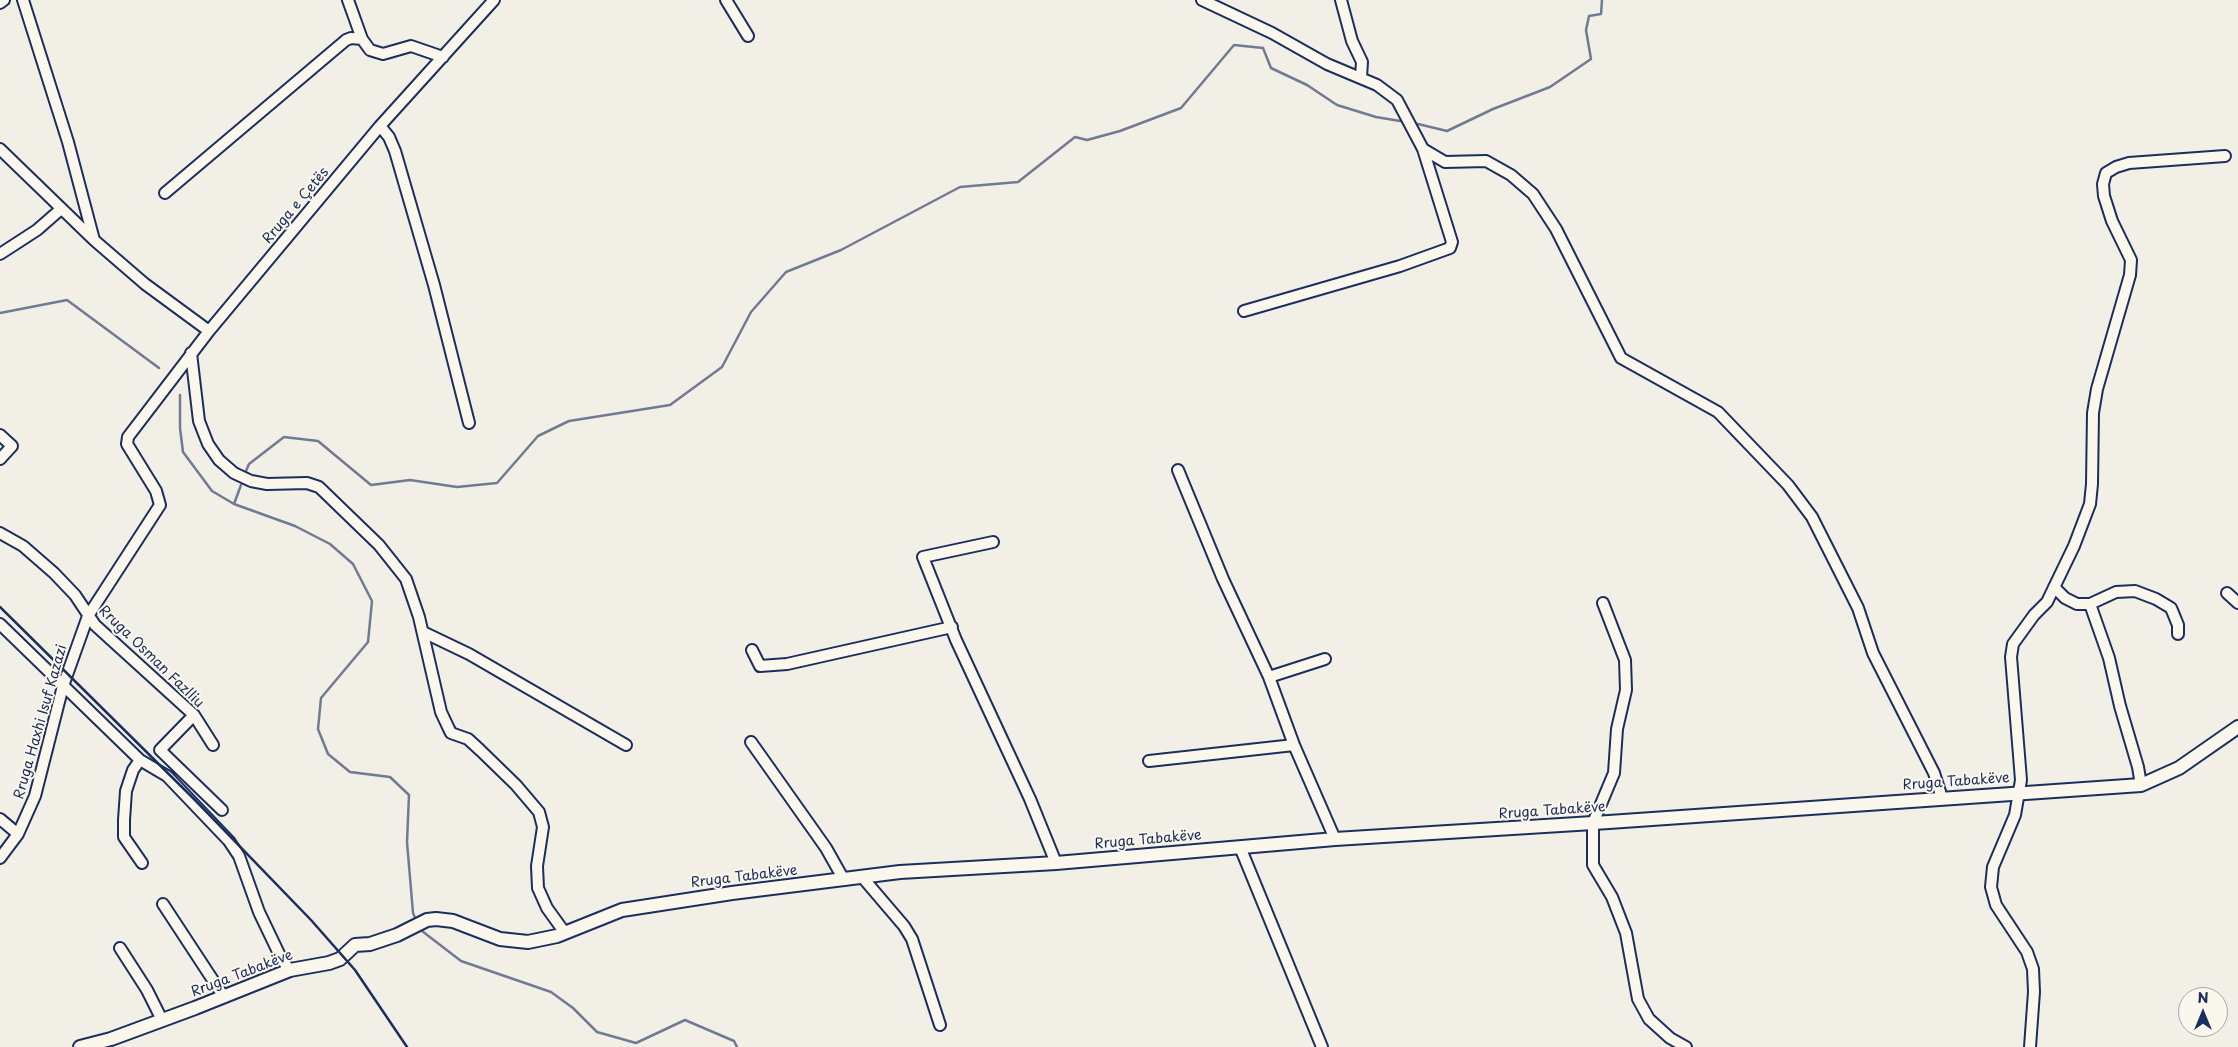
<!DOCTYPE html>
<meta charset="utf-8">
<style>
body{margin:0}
#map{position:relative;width:2238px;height:1047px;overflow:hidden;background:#f2efe6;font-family:"Playpen Sans",sans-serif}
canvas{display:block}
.north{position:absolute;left:2178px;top:987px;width:50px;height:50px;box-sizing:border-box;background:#fbf7ec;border:1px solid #a1a7b3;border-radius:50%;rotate:0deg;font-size:14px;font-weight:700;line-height:20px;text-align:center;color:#1b2f5e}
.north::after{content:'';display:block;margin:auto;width:18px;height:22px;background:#1b2f5e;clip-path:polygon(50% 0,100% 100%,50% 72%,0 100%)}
</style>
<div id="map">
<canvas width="2238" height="1047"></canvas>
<div class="north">N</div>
</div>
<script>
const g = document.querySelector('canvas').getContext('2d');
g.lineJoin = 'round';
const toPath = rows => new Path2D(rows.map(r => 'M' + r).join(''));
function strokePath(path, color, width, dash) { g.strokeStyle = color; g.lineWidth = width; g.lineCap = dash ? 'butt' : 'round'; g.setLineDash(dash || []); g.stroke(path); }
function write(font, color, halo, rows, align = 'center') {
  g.font = font + ' "Playpen Sans",sans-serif'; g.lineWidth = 4; g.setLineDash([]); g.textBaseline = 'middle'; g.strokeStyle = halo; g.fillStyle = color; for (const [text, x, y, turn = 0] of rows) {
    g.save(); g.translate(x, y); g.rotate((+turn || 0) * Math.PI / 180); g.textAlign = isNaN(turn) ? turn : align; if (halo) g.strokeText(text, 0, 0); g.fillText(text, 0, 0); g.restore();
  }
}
const stream = toPath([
 [1418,124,1447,131,1493,109,1550,87,1591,59,1586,30,1589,16,1601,14,1602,0],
 [0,313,67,300,159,368],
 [180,395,180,428,183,452,212,491,234,504,295,526,330,544,353,564,372,601,368,642,321,698,318,729,328,754,350,772,390,777,409,795,407,842,413,913,416,920],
 [246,471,249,464,284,437,318,441,371,485,410,480,457,487,497,483,538,436,569,421,670,405,722,367,751,312,786,272,841,250,960,187,1018,182,1075,137,1087,140,1120,131,1181,108,1234,45,1263,48,1271,68,1307,85,1337,105,1376,117,1400,121],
 [234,504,241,485],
 [420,927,422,931,461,961,551,992,573,1008,597,1032,636,1043,685,1020,734,1041,737,1047]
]);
const minor = toPath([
 [23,0,68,142,94,240,145,284,209,331],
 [348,0,362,39,370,50,383,54,411,46,443,57],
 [726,0,748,36],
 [1202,0,1272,33,1327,64,1377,85,1397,100,1423,149,1445,162,1486,161,1511,175,1533,194,1556,229,1621,358,1718,412,1788,485,1812,517,1858,608,1873,653,1934,773,1942,798],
 [1341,0,1352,41,1362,62,1361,77],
 [0,3,4,0],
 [380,126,389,137,395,151,434,285,469,423],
 [0,149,93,239],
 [165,193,346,40,351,38,362,39],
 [0,254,37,230,61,209],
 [1244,311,1400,266,1450,248,1452,242,1423,149],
 [191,353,199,421,208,444,219,460,234,473,251,481,267,484,307,483,319,487,379,545,406,579,419,617,441,712,449,729,451,733,468,739,480,750,516,785,539,812,543,827,537,866,538,888,547,908,565,933],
 [0,435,12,446,0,459],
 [1178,470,1223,579,1269,677],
 [0,533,23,546,54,573,75,595,95,625,194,715,213,745],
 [993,542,923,557,956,640,1030,799,1056,863],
 [2054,587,2065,598,2077,604,2090,604],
 [2227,593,2238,603],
 [1603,603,1625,660,1626,690,1617,729,1614,773,1593,823,1593,865,1612,897,1626,933,1638,999,1649,1019,1670,1038,1686,1047],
 [0,624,140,760,167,776,229,841,239,856,259,912,282,960,290,970],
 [423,632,469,654,626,745],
 [752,650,760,666,787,664,952,627],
 [1325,659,1269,677,1294,745,1335,839],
 [194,715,160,750,222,810],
 [751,742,826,848,844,880],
 [140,760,133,770,126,791,124,820,124,837,142,863],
 [1149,761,1294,745],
 [2141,785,2138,767,2120,706,2109,658,2090,604,2116,592,2135,591,2156,599,2171,608,2178,625,2178,634],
 [0,819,18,834],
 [1240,847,1322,1047],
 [0,858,18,834,35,796,63,686,88,616,160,505,156,491,127,444,128,437,209,331,380,126,494,0],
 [863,878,904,926,912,939,940,1025],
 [163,904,224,997],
 [120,948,147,990,162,1020],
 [2030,1047,2034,992,2033,969,2027,952,1996,905,1991,887,1993,867,2015,815,2021,780,2011,657,2013,644,2034,615,2047,602,2074,546,2090,504,2092,484,2093,413,2097,389,2130,275,2131,260,2112,221,2104,196,2103,184,2106,173,2116,167,2129,163,2225,156]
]);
const tertiary = toPath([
 [80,1047,111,1039,195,1008,290,970,329,963,340,959,355,945,370,944,397,935,427,920,436,919,453,921,500,939,528,942,557,936,622,910,732,893,900,872,1056,863,1335,839,1609,822,2141,785,2179,768,2238,727]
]);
const rail = toPath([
 [0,607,193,798,311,920,355,970,407,1047]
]);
const streetNames = [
 ["Rruga e Çetës",296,206,-50],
 ["Rruga Osman Fazlliu",151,657,44],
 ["Rruga Haxhi Isuf Kazazi",41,722,-74],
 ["Rruga Tabakëve",1956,782,-4],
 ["Rruga Tabakëve",1552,811,-4],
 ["Rruga Tabakëve",1148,840,-5],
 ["Rruga Tabakëve",744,877,-7],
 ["Rruga Tabakëve",242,974,-21]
];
strokePath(stream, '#707b93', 2.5);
strokePath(minor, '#1b2f5e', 14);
strokePath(tertiary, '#1b2f5e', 16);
strokePath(minor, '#fbf7ec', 10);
strokePath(tertiary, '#fbf7ec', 12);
strokePath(rail, '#1b2f5e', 2.5);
write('14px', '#1b2f5e', '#fbf7ec', streetNames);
</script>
